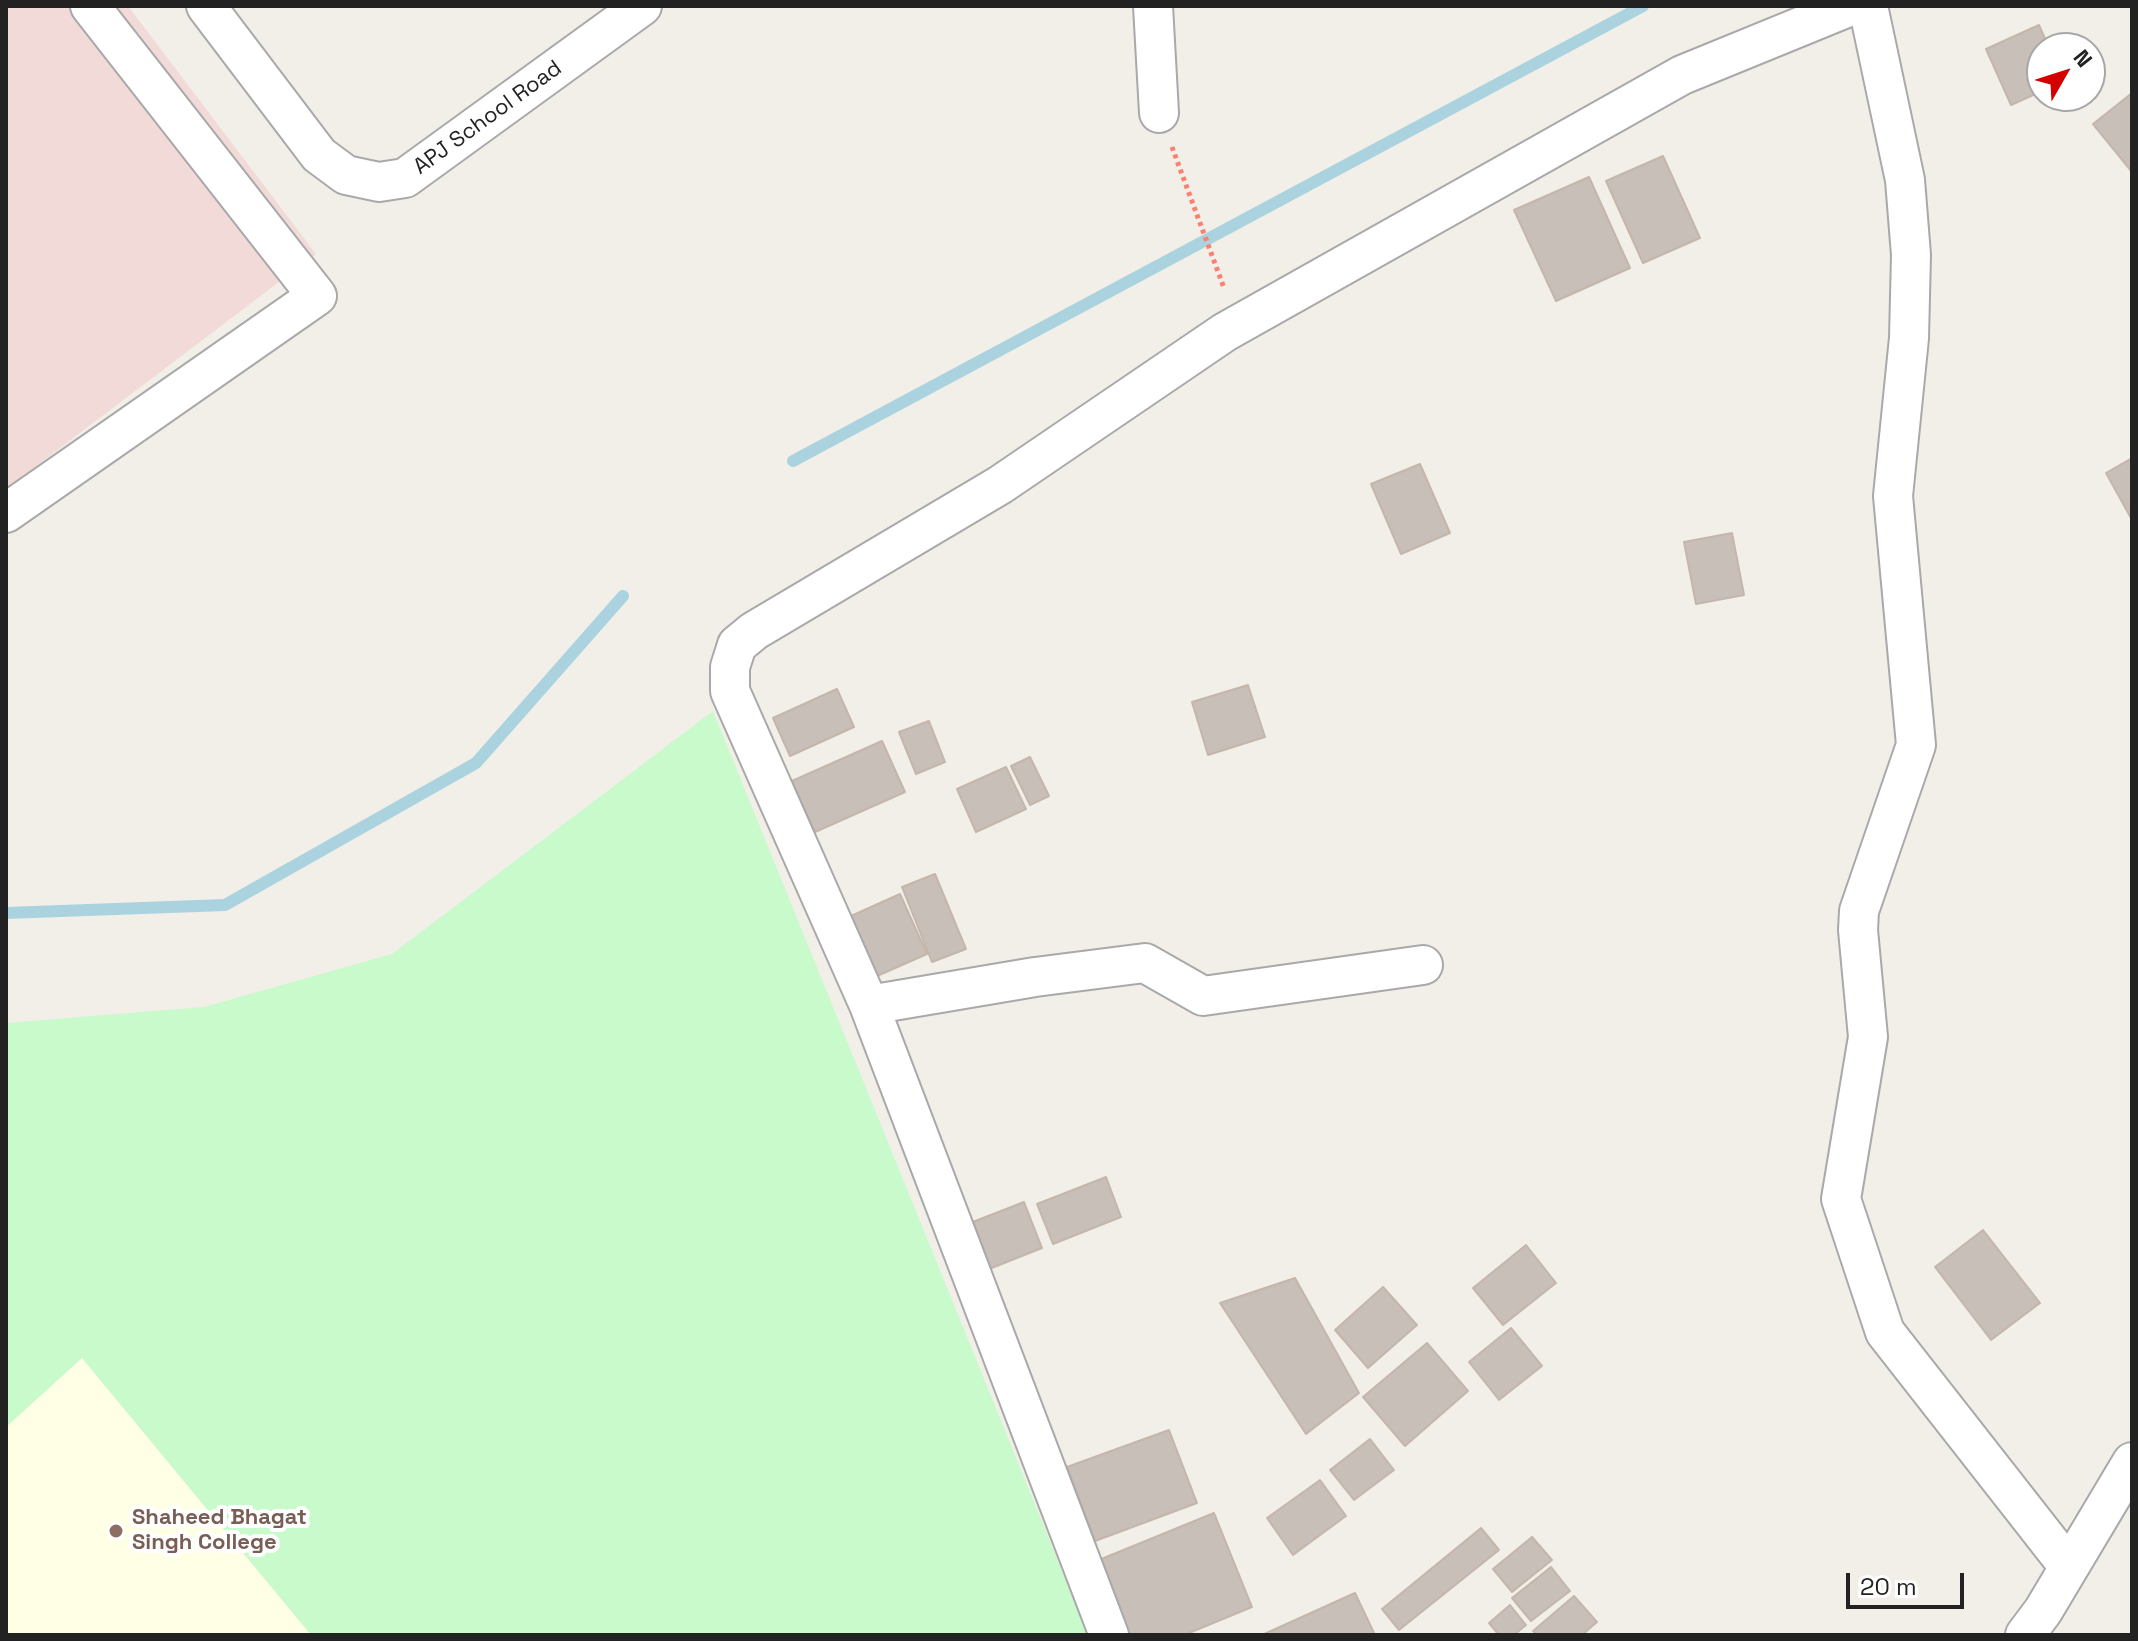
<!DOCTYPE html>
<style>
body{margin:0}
#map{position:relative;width:2138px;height:1641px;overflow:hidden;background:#f2efe9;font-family:"Space Grotesk",sans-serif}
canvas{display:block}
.frame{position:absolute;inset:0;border:8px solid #222;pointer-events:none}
.north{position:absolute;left:2026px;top:32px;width:80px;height:80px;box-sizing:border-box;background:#fff;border:2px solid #a7a7a7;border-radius:50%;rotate:51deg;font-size:22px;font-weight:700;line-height:32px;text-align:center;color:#222}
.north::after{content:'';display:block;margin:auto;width:28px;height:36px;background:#d40000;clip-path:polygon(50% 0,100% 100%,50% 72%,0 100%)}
.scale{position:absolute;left:1846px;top:1573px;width:118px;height:36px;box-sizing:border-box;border:4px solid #222;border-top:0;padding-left:10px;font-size:24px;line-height:28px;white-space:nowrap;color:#222;-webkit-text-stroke:6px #fff;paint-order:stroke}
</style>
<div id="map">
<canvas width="2138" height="1641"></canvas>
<div class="frame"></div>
<div class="north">N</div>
<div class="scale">20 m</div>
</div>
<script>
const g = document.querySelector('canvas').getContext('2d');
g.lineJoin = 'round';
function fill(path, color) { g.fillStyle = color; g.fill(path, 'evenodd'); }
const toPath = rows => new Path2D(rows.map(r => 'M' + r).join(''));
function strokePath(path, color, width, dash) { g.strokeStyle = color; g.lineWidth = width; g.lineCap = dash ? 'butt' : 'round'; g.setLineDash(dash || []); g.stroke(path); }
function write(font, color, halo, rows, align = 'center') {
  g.font = font + ' "Space Grotesk",sans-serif'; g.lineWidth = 8; g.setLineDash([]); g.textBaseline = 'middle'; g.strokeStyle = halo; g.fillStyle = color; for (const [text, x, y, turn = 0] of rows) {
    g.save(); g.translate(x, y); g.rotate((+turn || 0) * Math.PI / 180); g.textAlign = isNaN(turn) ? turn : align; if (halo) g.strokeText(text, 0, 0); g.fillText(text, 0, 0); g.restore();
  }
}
const commercial = toPath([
 [6,6,128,6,316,254,6,489]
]);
const education = toPath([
 [82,1358,311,1635,6,1635,6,1427]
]);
const park = toPath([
 [713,711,1088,1635,311,1635,82,1358,6,1427,6,1023,204,1007,392,954]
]);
const stream = toPath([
 [793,461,1643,6],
 [6,913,225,905,476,763,623,596]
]);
const building = toPath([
 [2039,25,2049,48,2042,48,2042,91,2011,105,1986,49,2039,25],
 [2132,93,2132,172,2093,124,2132,93],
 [1663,156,1700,238,1643,263,1606,181,1663,156],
 [1589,177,1630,268,1556,301,1514,210,1589,177],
 [2132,458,2132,520,2106,473,2132,458],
 [1420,464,1450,533,1401,554,1371,484,1420,464],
 [1732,533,1744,595,1696,604,1684,542,1732,533],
 [1248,685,1265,737,1208,755,1192,702,1248,685],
 [837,689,854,727,790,756,773,718,837,689],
 [929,721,945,762,916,774,899,732,929,721],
 [882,741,905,792,815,832,792,781,882,741],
 [1030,757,1049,796,1030,805,1011,766,1030,757],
 [1006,767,1026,809,976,832,957,789,1006,767],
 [935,874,966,949,932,962,902,887,935,874],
 [900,894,927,954,877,976,851,916,900,894],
 [1106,1177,1121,1217,1053,1244,1037,1204,1106,1177],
 [1024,1202,1042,1248,979,1273,960,1227,1024,1202],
 [1983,1230,2040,1303,1991,1340,1935,1267,1983,1230],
 [1526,1245,1556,1283,1503,1325,1473,1288,1526,1245],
 [1295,1278,1359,1393,1306,1434,1220,1303,1295,1278],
 [1383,1287,1417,1325,1368,1368,1335,1330,1383,1287],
 [1511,1328,1542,1366,1499,1400,1469,1362,1511,1328],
 [1427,1343,1468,1391,1405,1446,1363,1397,1427,1343],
 [1169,1430,1197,1503,1095,1541,1067,1467,1169,1430],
 [1370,1439,1394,1470,1354,1500,1330,1470,1370,1439],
 [1320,1480,1346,1516,1293,1555,1267,1518,1320,1480],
 [1214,1513,1252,1607,1184,1635,1130,1635,1099,1560,1214,1513],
 [1481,1528,1499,1550,1399,1630,1382,1609,1481,1528],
 [1532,1537,1552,1560,1512,1592,1493,1569,1532,1537],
 [1551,1567,1570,1591,1531,1621,1512,1598,1551,1567],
 [1355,1593,1375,1635,1262,1635,1355,1593],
 [1574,1596,1597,1622,1582,1635,1537,1635,1533,1631,1574,1596],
 [1510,1605,1526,1625,1514,1635,1499,1635,1489,1623,1510,1605]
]);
const path = toPath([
 [1172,147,1224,288]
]);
const minor = toPath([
 [206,6,319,155,346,175,379,182,405,178,642,6],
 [1153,6,1159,113],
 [1868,6,1905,180,1911,255,1909,338,1893,496,1916,745,1859,911,1858,930,1868,1037,1841,1199,1885,1332,2069,1567],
 [6,513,317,296,90,6],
 [869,1005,1035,977,1145,963,1203,996,1423,965],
 [1109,1635,869,1005,730,691,730,667,737,645,754,631,1000,485,1225,332,1682,75,1851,6],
 [2025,1635,2043,1611,2132,1462]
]);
const markers = [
 [116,1531,8,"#8d6e63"]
];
const streetNames = [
 ["APJ School Road",488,118,-36]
];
const educationNames = [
 ["Shaheed Bhagat",132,1518],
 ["Singh College",132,1543]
];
fill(commercial, '#f2dad9');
fill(education, '#ffffe5');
fill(park, '#c8facc');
strokePath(stream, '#aad3df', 12);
fill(building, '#c7bfb8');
strokePath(building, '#c4b6ab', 2);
strokePath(minor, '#a9a9a9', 42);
strokePath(path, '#fa8072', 5, [4, 4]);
strokePath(minor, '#fff', 38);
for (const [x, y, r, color] of markers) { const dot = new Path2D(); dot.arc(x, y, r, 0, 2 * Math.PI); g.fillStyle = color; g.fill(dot); strokePath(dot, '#fff', 3); }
write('22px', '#222', '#fff', streetNames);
write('bold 22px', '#785e54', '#fff', educationNames, 'left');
</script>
